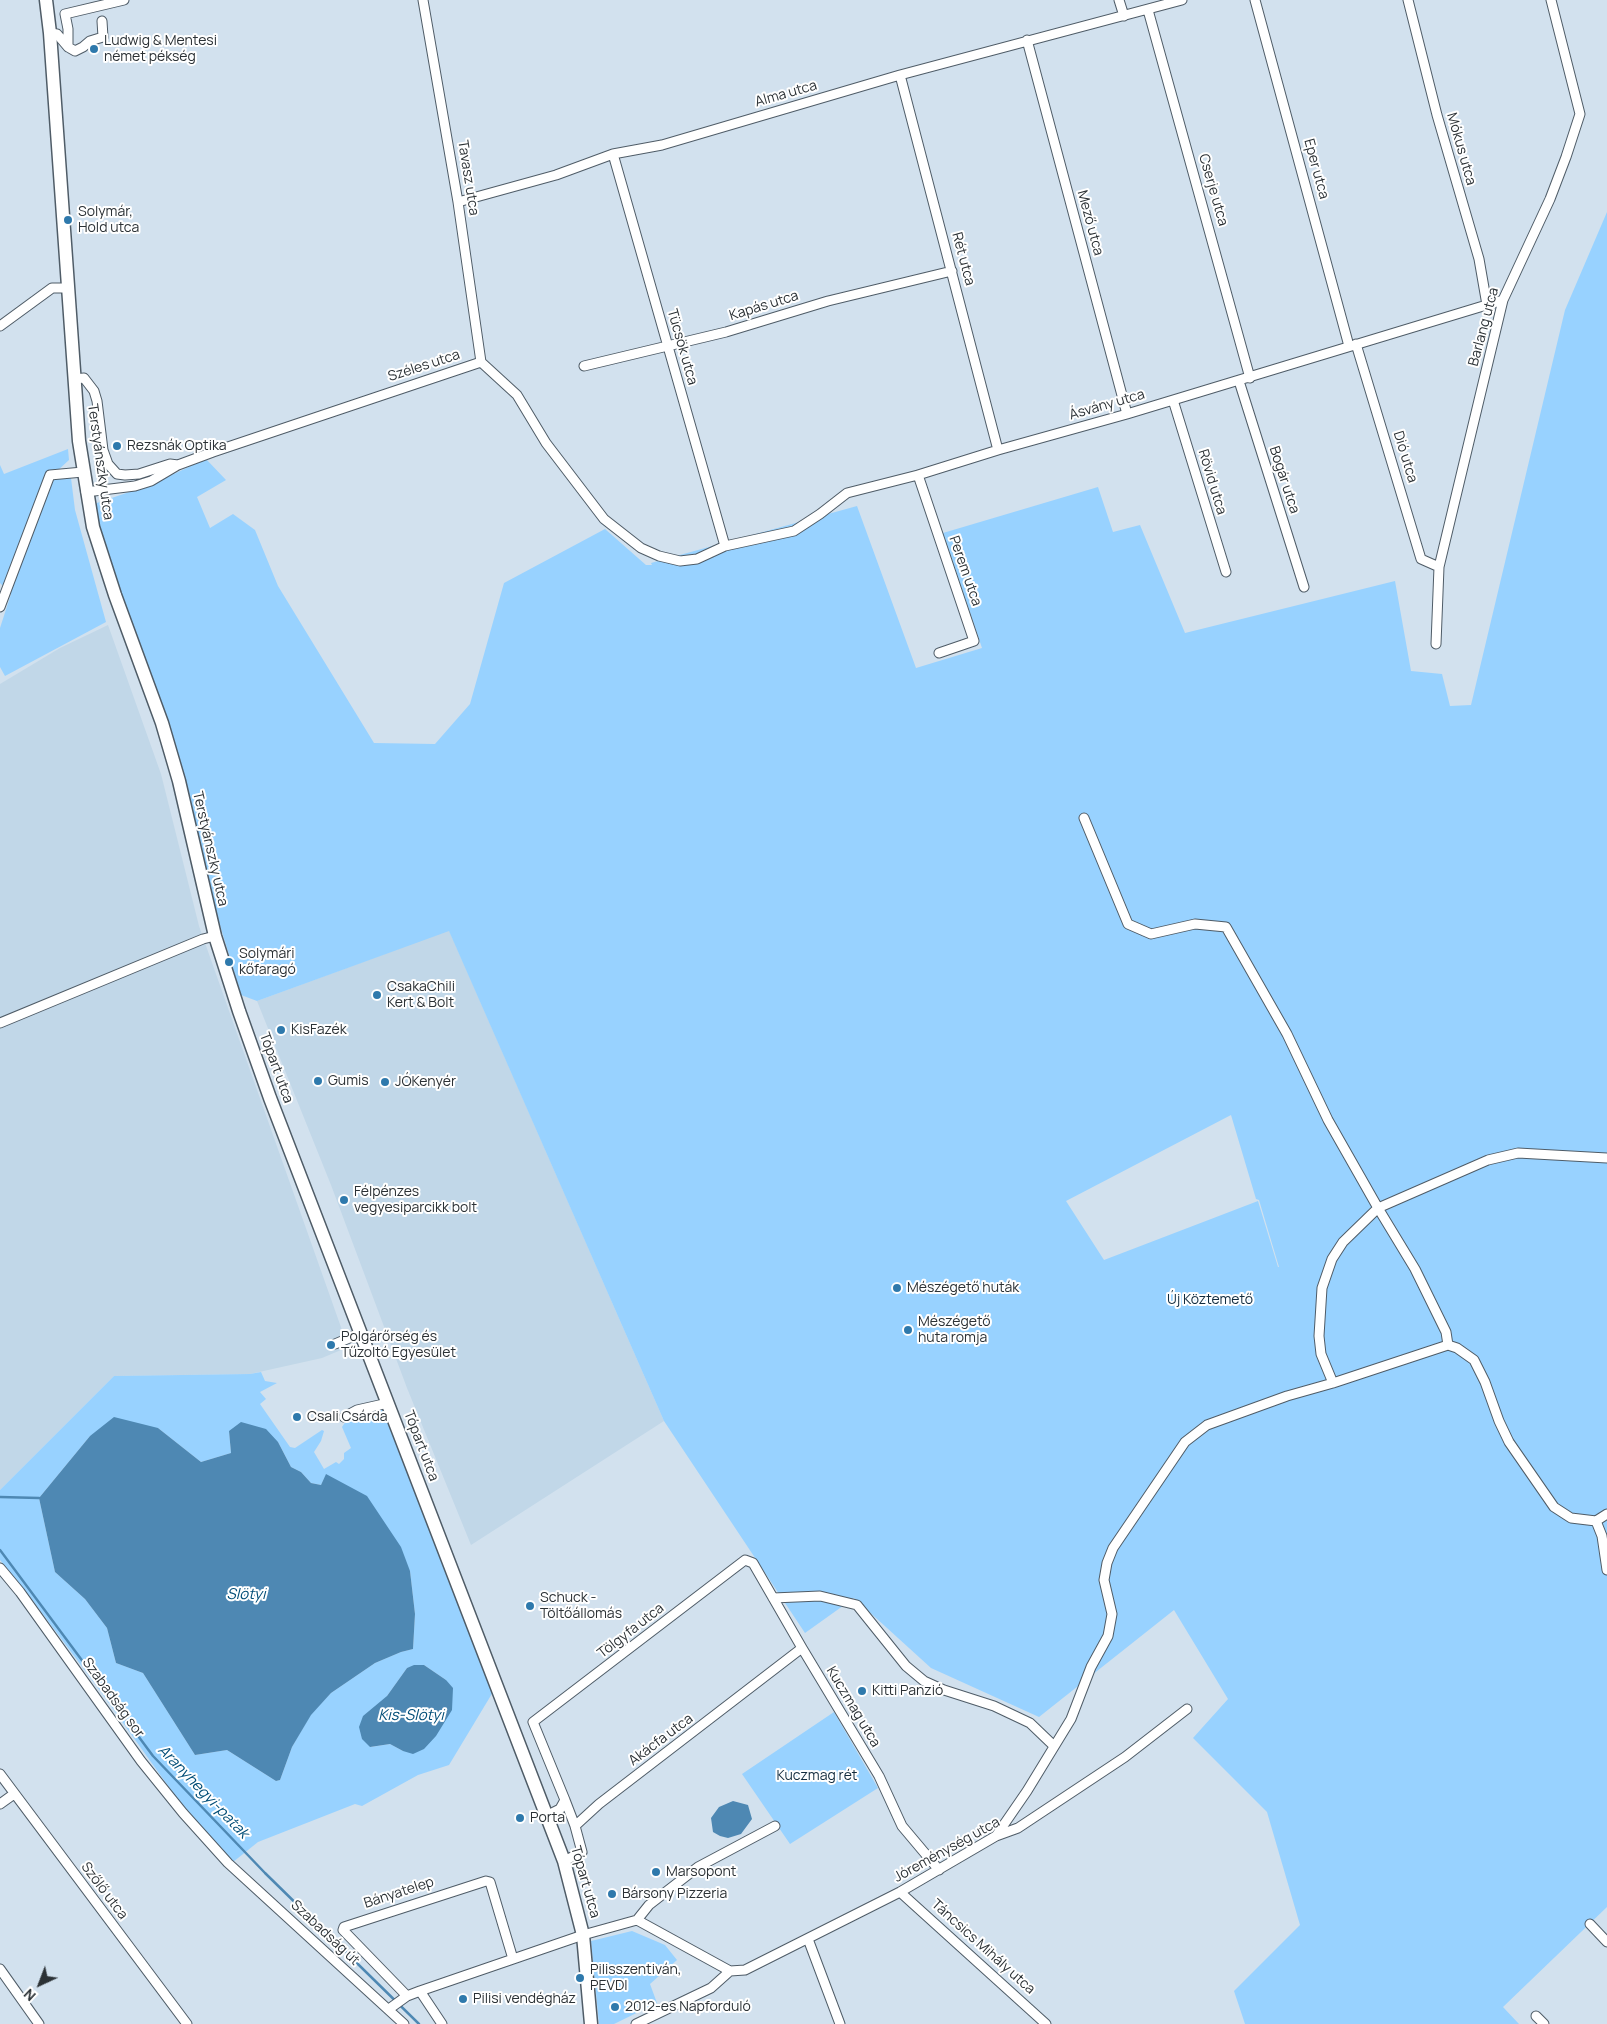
<!DOCTYPE html>
<meta charset="utf-8">
<style>
body{margin:0}
#map{position:relative;width:1607px;height:2024px;overflow:hidden;background:#d2e1ee;font-family:Manrope,sans-serif}
canvas{display:block}
.north{position:absolute;left:15px;top:1959px;width:50px;height:50px;-webkit-text-stroke:4px #fff;paint-order:stroke;rotate:223deg;font-size:14px;font-weight:700;line-height:20px;text-align:center;color:#2b3135}
.north::after{content:'';display:block;margin:auto;width:18px;height:22px;background:#2b3135;clip-path:polygon(50% 0,100% 100%,50% 72%,0 100%)}
</style>
<div id="map">
<canvas width="1607" height="2024"></canvas>
<div class="north">N</div>
</div>
<script>
const g = document.querySelector('canvas').getContext('2d');
g.lineJoin = 'round';
function fill(path, color) { g.fillStyle = color; g.fill(path, 'evenodd'); }
const toPath = rows => new Path2D(rows.map(r => 'M' + r).join(''));
function strokePath(path, color, width, dash) { g.strokeStyle = color; g.lineWidth = width; g.lineCap = dash ? 'butt' : 'round'; g.setLineDash(dash || []); g.stroke(path); }
function write(font, color, halo, rows, align = 'center') {
  g.font = font + ' Manrope,sans-serif'; g.lineWidth = 4; g.setLineDash([]); g.textBaseline = 'middle'; g.strokeStyle = halo; g.fillStyle = color; for (const [text, x, y, turn = 0] of rows) {
    g.save(); g.translate(x, y); g.rotate((+turn || 0) * Math.PI / 180); g.textAlign = isNaN(turn) ? turn : align; if (halo) g.strokeText(text, 0, 0); g.fillText(text, 0, 0); g.restore();
  }
}
const built = toPath([
 [108,625,161,774,199,926,348,1347,322,1358,250,1374,114,1376,0,1490,0,684,60,648],
 [449,930,664,1421,471,1545,407,1388,331,1185,257,1001]
]);
const green = toPath([
 [1607,212,1607,1907,1503,2007,1519,2024,1245,2024,1234,1991,1300,1925,1267,1812,1193,1738,1228,1699,1174,1610,1039,1717,931,1668,854,1598,805,1633,664,1421,449,931,257,1001,241,995,127,615,91,505,150,485,206,459,226,480,197,497,210,528,233,514,255,530,278,586,374,743,435,744,470,704,504,583,605,529,646,565,652,565,651,563,857,506,916,668,982,648,943,533,1098,487,1113,532,1140,525,1185,633,1395,581,1411,671,1442,674,1450,706,1471,705,1565,310],
 [1231,1115,1256,1199,1259,1200,1279,1267,1278,1267,1258,1201,1104,1260,1066,1201],
 [68,449,69,460,56,472,71,478,75,510,106,622,5,676,0,667,0,628,11,594,0,583,0,465,4,474],
 [261,1372,265,1381,277,1383,260,1392,266,1399,260,1404,290,1447,295,1448,322,1430,324,1431,321,1441,314,1452,324,1469,336,1462,339,1464,344,1459,344,1453,351,1448,342,1427,354,1409,365,1423,375,1409,384,1408,493,1692,449,1765,418,1775,362,1806,355,1804,258,1842,233,1862,176,1797,98,1688,21,1585,0,1560,0,1490,114,1376,250,1374],
 [158,1428,201,1462,231,1453,229,1431,278,1442,291,1467,301,1472,311,1483,321,1485,326,1475,410,1571,415,1614,413,1649,401,1652,375,1663,331,1693,311,1714,292,1747,280,1780,276,1781,227,1750,195,1755,143,1673,116,1663,107,1628,85,1599,55,1572,39,1498,90,1436],
 [424,1665,446,1680,403,1751,390,1744,371,1747,387,1696,407,1668],
 [834,1712,878,1788,790,1844,742,1774],
 [632,1931,665,1945,677,1960,650,1984,657,2003,614,2024,599,2024,591,1941]
]);
const water = toPath([
 [114,1417,158,1428,201,1462,231,1453,229,1431,241,1422,266,1429,278,1442,291,1467,301,1472,311,1483,321,1485,326,1474,367,1496,401,1547,410,1571,415,1614,413,1649,401,1652,375,1663,331,1693,311,1715,292,1747,280,1780,276,1781,227,1750,195,1755,143,1673,116,1663,107,1628,85,1599,55,1572,39,1498,90,1436],
 [414,1665,424,1665,446,1680,453,1688,452,1710,436,1736,424,1749,413,1754,403,1751,390,1744,370,1747,362,1739,359,1727,363,1716,387,1696,407,1668],
 [733,1801,748,1805,752,1819,741,1834,728,1838,720,1836,713,1832,711,1818,719,1807]
]);
const stream = toPath([
 [0,1497,39,1498],
 [0,1550,153,1756,265,1873,419,2024]
]);
const minor = toPath([
 [423,0,458,202,481,362],
 [1119,0,1124,16],
 [1255,0,1349,346],
 [1408,0,1437,115,1479,259,1487,305],
 [1148,10,1250,378],
 [50,33,57,34,68,47,75,51,83,47,90,41,103,37,102,21],
 [1027,40,1127,414],
 [68,47,68,29,65,14,124,0],
 [900,75,998,450],
 [613,154,725,546],
 [458,202,556,175,613,154,662,145,900,75,1182,0],
 [0,326,52,288,68,288],
 [1356,344,1421,559,1439,567],
 [481,362,517,395,546,443,604,519,641,548,659,556,680,561,697,559,725,546,794,531,820,514,847,493,918,475,998,450,1127,414,1503,300],
 [584,366,726,332,828,301,952,271],
 [74,379,84,378,94,391,97,401,103,450,108,464,117,474,125,475,139,474,170,464,178,465],
 [1239,381,1304,587],
 [1173,400,1226,572],
 [918,475,974,641,939,653],
 [86,492,135,486,151,481,178,465,213,452,481,362],
 [0,607,50,475,83,472],
 [1436,644,1439,567,1503,300,1550,199,1566,157,1580,114,1551,0],
 [1084,818,1128,924,1151,934,1195,924,1226,927,1287,1034,1328,1120,1378,1208,1415,1269,1446,1332,1448,1345],
 [0,1023,203,939,215,936],
 [335,1344,361,1333],
 [1333,1383,1321,1354,1319,1336,1322,1288,1332,1259,1343,1242,1378,1208,1488,1160,1518,1153,1607,1158],
 [344,1417,357,1410,388,1403],
 [1596,1521,1602,1536,1607,1570],
 [0,1568,20,1592,141,1761,183,1813,228,1863,404,2024],
 [773,1598,820,1596,857,1605,906,1666,924,1681,944,1690,994,1706,1030,1723,1054,1746],
 [0,1774,187,2024],
 [565,1800,575,1826],
 [0,1804,14,1794],
 [548,1815,560,1809,565,1800,533,1722,745,1560,753,1563,802,1648,879,1776,902,1826,939,1870],
 [996,1836,1027,1791,1071,1719,1091,1667,1108,1636,1112,1614,1104,1580,1107,1563,1113,1548,1185,1442,1207,1425,1287,1396,1333,1383,1448,1345,1457,1348,1474,1360,1485,1382,1499,1421,1509,1442,1554,1507,1571,1518,1596,1521,1607,1514],
 [564,1861,582,1852,575,1826,599,1804,802,1648],
 [900,1892,1046,2024],
 [637,1920,730,1971,745,1970,900,1892,996,1836,1018,1828,1125,1757,1187,1709],
 [637,1920,649,1905,698,1867,775,1826],
 [1590,1924,1607,1942],
 [808,1939,840,2024],
 [0,1969,39,2024],
 [420,1991,442,2024],
 [407,1996,343,1930,344,1927,486,1881,490,1882,513,1959],
 [389,2009,407,1996,420,1991,583,1935,637,1920],
 [1536,2016,1544,2024],
 [636,2024,711,1988,730,1971]
]);
const secondary = toPath([
 [46,0,50,33,79,441,93,527,115,595,162,723,179,781,215,936,239,1011,270,1098,564,1861,583,1935,591,2024]
]);
const markers = [
 [94,49,5,"#2e79ac"],
 [68,220,5,"#2e79ac"],
 [117,446,5,"#2e79ac"],
 [229,962,5,"#2e79ac"],
 [377,995,5,"#2e79ac"],
 [281,1030,5,"#2e79ac"],
 [318,1081,5,"#2e79ac"],
 [385,1082,5,"#2e79ac"],
 [344,1200,5,"#2e79ac"],
 [897,1288,5,"#2e79ac"],
 [908,1330,5,"#2e79ac"],
 [331,1345,5,"#2e79ac"],
 [297,1417,5,"#2e79ac"],
 [530,1606,5,"#2e79ac"],
 [862,1691,5,"#2e79ac"],
 [520,1818,5,"#2e79ac"],
 [656,1872,5,"#2e79ac"],
 [612,1894,5,"#2e79ac"],
 [580,1978,5,"#2e79ac"],
 [463,1999,5,"#2e79ac"],
 [615,2007,5,"#2e79ac"]
];
const poiNames = [
 ["Ludwig & Mentesi",104,41],
 ["német pékség",104,57],
 ["Solymár,",78,212],
 ["Hold utca",78,228],
 ["Rezsnák Optika",127,446],
 ["Solymári",239,954],
 ["kőfaragó",239,970],
 ["CsakaChili",387,987],
 ["Kert & Bolt",387,1003],
 ["KisFazék",291,1030],
 ["Gumis",328,1081],
 ["JÓKenyér",395,1082],
 ["Félpénzes",354,1192],
 ["vegyesiparcikk bolt",354,1208],
 ["Mészégető huták",907,1288],
 ["Mészégető",918,1322],
 ["huta romja",918,1338],
 ["Polgárőrség és",341,1337],
 ["Tűzoltó Egyesület",341,1353],
 ["Csali Csárda",307,1417],
 ["Schuck -",540,1598],
 ["Töltőállomás",540,1614],
 ["Kitti Panzió",872,1691],
 ["Porta",530,1818],
 ["Marsopont",666,1872],
 ["Bársony Pizzeria",622,1894],
 ["Pilisszentiván,",590,1970],
 ["PEVDI",590,1986],
 ["Pilisi vendégház",473,1999],
 ["2012-es Napforduló",625,2007]
];
const streetNames = [
 ["Alma utca",786,94,-16],
 ["Mókus utca",1461,149,74],
 ["Eper utca",1316,169,75],
 ["Tavasz utca",468,178,81],
 ["Cserje utca",1213,190,74],
 ["Mező utca",1090,223,75],
 ["Rét utca",963,259,75],
 ["Kapás utca",764,306,-17],
 ["Barlang utca",1484,327,-75],
 ["Tücsök utca",682,347,74],
 ["Széles utca",424,366,-18],
 ["Ásvány utca",1107,405,-16],
 ["Dió utca",1405,457,73],
 ["Terstyánszky utca",100,462,82],
 ["Bogár utca",1284,480,72],
 ["Rövid utca",1212,482,73],
 ["Perem utca",965,571,71],
 ["Terstyánszky utca",210,849,77],
 ["Tópart utca",276,1068,70],
 ["Tópart utca",421,1446,69],
 ["Tölgyfa utca",631,1631,-38],
 ["Szabadság sor",113,1698,54],
 ["Kuczmag utca",853,1707,59],
 ["Akácfa utca",661,1740,-37],
 ["Jóreménység utca",947,1850,-29],
 ["Tópart utca",585,1882,74],
 ["Szőlő utca",104,1891,53],
 ["Bányatelep",399,1893,-18],
 ["Szabadság út",325,1933,43],
 ["Táncsics Mihály utca",983,1947,42]
];
const parkNames = [
 ["Új Köztemető",1210,1300],
 ["Kuczmag rét",817,1776]
];
const waterNames = [
 ["Slötyi",246,1595],
 ["Kis-Slötyi",411,1716],
 ["Aranyhegyi-patak",203,1792,46]
];
fill(built, '#c1d7e8');
fill(green, '#98d2ff');
fill(water, '#4e88b3');
strokePath(stream, '#4e88b3', 2.5);
strokePath(minor, '#4f5c67', 11);
strokePath(secondary, '#4f5c67', 15);
strokePath(minor, '#fff', 9);
strokePath(secondary, '#fff', 12);
for (const [x, y, r, color] of markers) { const dot = new Path2D(); dot.arc(x, y, r, 0, 2 * Math.PI); g.fillStyle = color; g.fill(dot); strokePath(dot, '#fff', 2); }
write('14px', '#2b3135', '#fff', poiNames, 'left');
write('14px', '#2b3135', '#fff', streetNames);
write('14px', '#122c3f', '#fff', parkNames);
write('italic 15px', '#014d77', '#fff', waterNames);
</script>
